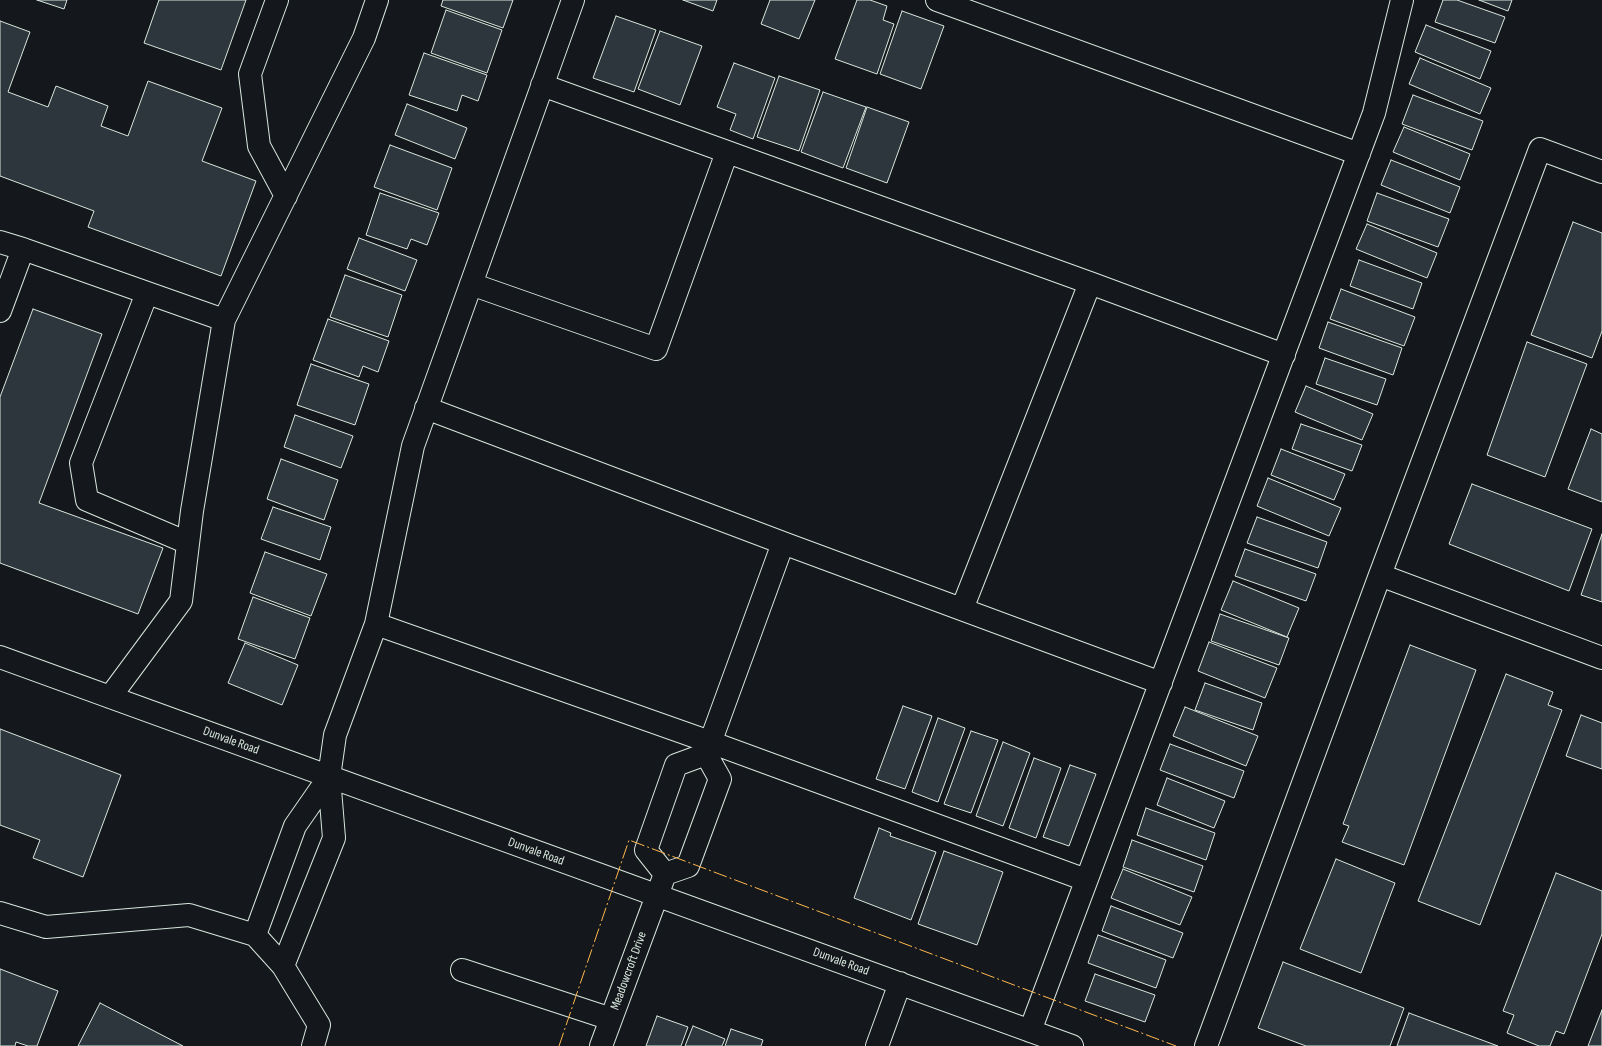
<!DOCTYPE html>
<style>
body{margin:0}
canvas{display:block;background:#14181c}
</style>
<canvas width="1602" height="1046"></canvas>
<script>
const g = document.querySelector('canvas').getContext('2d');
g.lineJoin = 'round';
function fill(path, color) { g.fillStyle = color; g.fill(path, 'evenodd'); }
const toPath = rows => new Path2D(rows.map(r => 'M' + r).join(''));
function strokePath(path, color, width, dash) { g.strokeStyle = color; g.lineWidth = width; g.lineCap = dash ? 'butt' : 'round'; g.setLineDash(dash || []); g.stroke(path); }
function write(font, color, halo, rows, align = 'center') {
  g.font = font + ' "Sofia Sans Condensed",sans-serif'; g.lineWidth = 3; g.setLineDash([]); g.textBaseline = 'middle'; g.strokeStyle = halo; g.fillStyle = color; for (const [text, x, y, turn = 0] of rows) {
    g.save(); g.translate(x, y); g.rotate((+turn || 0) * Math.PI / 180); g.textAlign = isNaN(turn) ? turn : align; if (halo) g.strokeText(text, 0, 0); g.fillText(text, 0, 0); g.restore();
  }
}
const building = toPath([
 [37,0,67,0,64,9,37,0],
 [159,0,246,0,221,70,144,43,159,0],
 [443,0,513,0,503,28,441,6,443,0],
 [683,0,717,0,713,11,683,0],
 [770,0,815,0,799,39,761,24,770,0],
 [857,0,870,0,887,6,883,20,894,24,877,74,835,59,857,0],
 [1443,0,1457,0,1505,17,1495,43,1435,22,1443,0],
 [1479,0,1512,0,1508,11,1479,0],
 [446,10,502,30,487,73,431,53,446,10],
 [902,11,944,26,921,89,880,74,902,11],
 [616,16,656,30,634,92,593,78,616,16],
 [0,21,30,32,8,92,48,107,56,86,108,106,101,126,128,136,148,81,222,108,202,161,256,181,221,276,88,227,94,211,0,176,0,21],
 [1426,25,1491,51,1480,79,1415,52,1426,25],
 [660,31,702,46,680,105,638,89,660,31],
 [424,53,487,75,478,101,462,95,457,111,409,95,424,53],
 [1420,58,1491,88,1480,114,1409,84,1420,58],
 [734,63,775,78,753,139,730,130,736,114,717,107,734,63],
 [779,76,820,90,799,151,757,137,779,76],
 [823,92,866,107,843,168,801,152,823,92],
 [1413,95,1483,121,1472,150,1402,124,1413,95],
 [407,104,467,128,455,159,395,135,407,104],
 [867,107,909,122,887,183,846,168,867,107],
 [1404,127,1470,154,1460,180,1393,152,1404,127],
 [390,145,452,168,437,210,374,187,390,145],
 [1391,160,1460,187,1450,213,1381,185,1391,160],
 [380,193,439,213,427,245,411,239,407,249,366,235,380,193],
 [1377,193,1449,219,1438,247,1367,221,1377,193],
 [1573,222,1602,233,1602,331,1592,358,1531,335,1573,222],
 [1367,224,1437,253,1427,278,1356,249,1367,224],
 [359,238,417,260,405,291,347,269,359,238],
 [1359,260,1422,283,1413,309,1350,286,1359,260],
 [345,275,402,295,388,337,330,317,345,275],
 [1341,289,1415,317,1404,346,1330,319,1341,289],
 [33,309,102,334,39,503,163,548,138,614,0,563,0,397,33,309],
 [328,319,389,341,378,372,363,366,359,377,313,360,328,319],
 [1328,322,1402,348,1393,375,1319,348,1328,322],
 [1527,342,1587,364,1545,477,1487,455,1527,342],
 [1325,358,1386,379,1377,405,1316,384,1325,358],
 [311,364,369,384,355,425,297,405,311,364],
 [1306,386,1373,414,1362,440,1295,412,1306,386],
 [295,415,353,436,341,468,284,447,295,415],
 [1301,424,1362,445,1352,471,1292,449,1301,424],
 [1591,429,1602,434,1602,502,1568,489,1591,429],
 [1281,449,1345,474,1334,500,1271,475,1281,449],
 [281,459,338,480,324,520,267,499,281,459],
 [1268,478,1341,508,1329,536,1257,506,1268,478],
 [1472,484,1592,529,1569,591,1449,544,1472,484],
 [273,507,331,527,320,560,261,539,273,507],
 [1257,517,1327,542,1318,568,1247,543,1257,517],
 [1602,534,1602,602,1581,595,1602,534],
 [1245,549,1316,574,1306,601,1235,576,1245,549],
 [265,552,327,574,311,616,250,593,265,552],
 [1233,581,1299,608,1287,637,1221,610,1233,581],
 [253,597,310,618,295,659,238,639,253,597],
 [1220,614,1289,638,1279,665,1211,641,1220,614],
 [1209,642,1277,668,1265,698,1198,671,1209,642],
 [245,643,298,665,282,705,228,683,245,643],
 [1410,645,1476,670,1404,865,1342,842,1349,826,1343,824,1410,645],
 [1506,674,1553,692,1548,705,1562,710,1480,925,1418,901,1506,674],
 [1205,683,1262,703,1253,730,1195,710,1205,683],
 [903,706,932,716,905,789,876,779,903,706],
 [1185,707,1258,736,1246,766,1173,736,1185,707],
 [1581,715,1602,723,1602,769,1566,756,1581,715],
 [938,718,965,728,938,802,912,792,938,718],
 [0,729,121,775,83,877,33,858,40,840,0,825,0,729],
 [971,731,998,740,971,813,944,804,971,731],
 [1003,742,1030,753,1003,826,976,816,1003,742],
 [1170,744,1244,771,1234,798,1160,770,1170,744],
 [1034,758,1061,768,1036,838,1009,828,1034,758],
 [1070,765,1096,774,1069,846,1043,837,1070,765],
 [1167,778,1225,801,1214,828,1157,805,1167,778],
 [1146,808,1215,833,1206,860,1137,835,1146,808],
 [879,828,891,833,890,836,936,852,911,920,854,898,879,828],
 [1132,840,1203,866,1194,892,1123,867,1132,840],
 [944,851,1003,872,977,945,918,924,944,851],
 [1336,859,1395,883,1361,973,1300,949,1336,859],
 [1123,869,1192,897,1180,925,1111,898,1123,869],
 [1556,873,1602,891,1602,934,1564,1034,1556,1031,1550,1046,1539,1046,1507,1033,1514,1015,1503,1011,1556,873],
 [1111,906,1183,933,1173,958,1102,931,1111,906],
 [1098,935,1166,960,1156,988,1088,963,1098,935],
 [1283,962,1404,1008,1390,1046,1306,1046,1258,1028,1283,962],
 [0,969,58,991,37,1046,28,1046,16,1042,15,1046,0,1046,0,969],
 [1095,974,1155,995,1145,1022,1085,1001,1095,974],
 [100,1003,183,1046,78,1046,100,1003],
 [1602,1010,1602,1046,1588,1046,1602,1010],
 [1409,1013,1498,1046,1397,1046,1409,1013],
 [657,1016,688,1027,681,1046,646,1046,657,1016],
 [693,1026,725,1039,722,1046,685,1046,693,1026],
 [731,1029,763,1040,761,1046,725,1046,731,1029]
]);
const minor = toPath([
 [277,0,250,74,259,146,286,196],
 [937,0,1359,154],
 [542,85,1090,283],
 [1602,172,1540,149,1380,575,1602,658],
 [0,242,23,249,0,311],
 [23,249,224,320],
 [471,284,656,349,727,152],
 [147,293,81,463,87,500,188,543],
 [426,408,783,543,706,754,676,765,646,850,665,874],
 [783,543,1161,683],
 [962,609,1090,283,1284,355],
 [376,624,710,742,1086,880],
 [0,657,1072,1046],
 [110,697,181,601,192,511,224,320,364,38,377,0],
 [0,913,46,927,189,915,255,935,283,966,319,1025,313,1046],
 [255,935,295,826,329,777],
 [283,966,334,838,329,777,335,735,376,624,413,446,573,0],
 [462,970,611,1019],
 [1030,1031,1374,113,1402,0],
 [601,1046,665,874,688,866,720,779,706,754],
 [877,1046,900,983],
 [1206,1046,1380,575]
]);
const power = toPath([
 [559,1046,629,840,1176,1046]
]);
const streetNames = [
 ["Dunvale Road",231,741,20],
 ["Dunvale Road",536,852,20],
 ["Dunvale Road",841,962,20],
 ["Meadowcroft Drive",629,971,-70]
];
fill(building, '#2c363c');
strokePath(building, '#d8e6dc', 1);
strokePath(minor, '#d8e6dc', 24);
strokePath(minor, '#14181c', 22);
strokePath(power, '#ffb74d', 1, [14, 3, 2, 3]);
write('13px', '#d8e6dc', '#14181c', streetNames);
</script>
